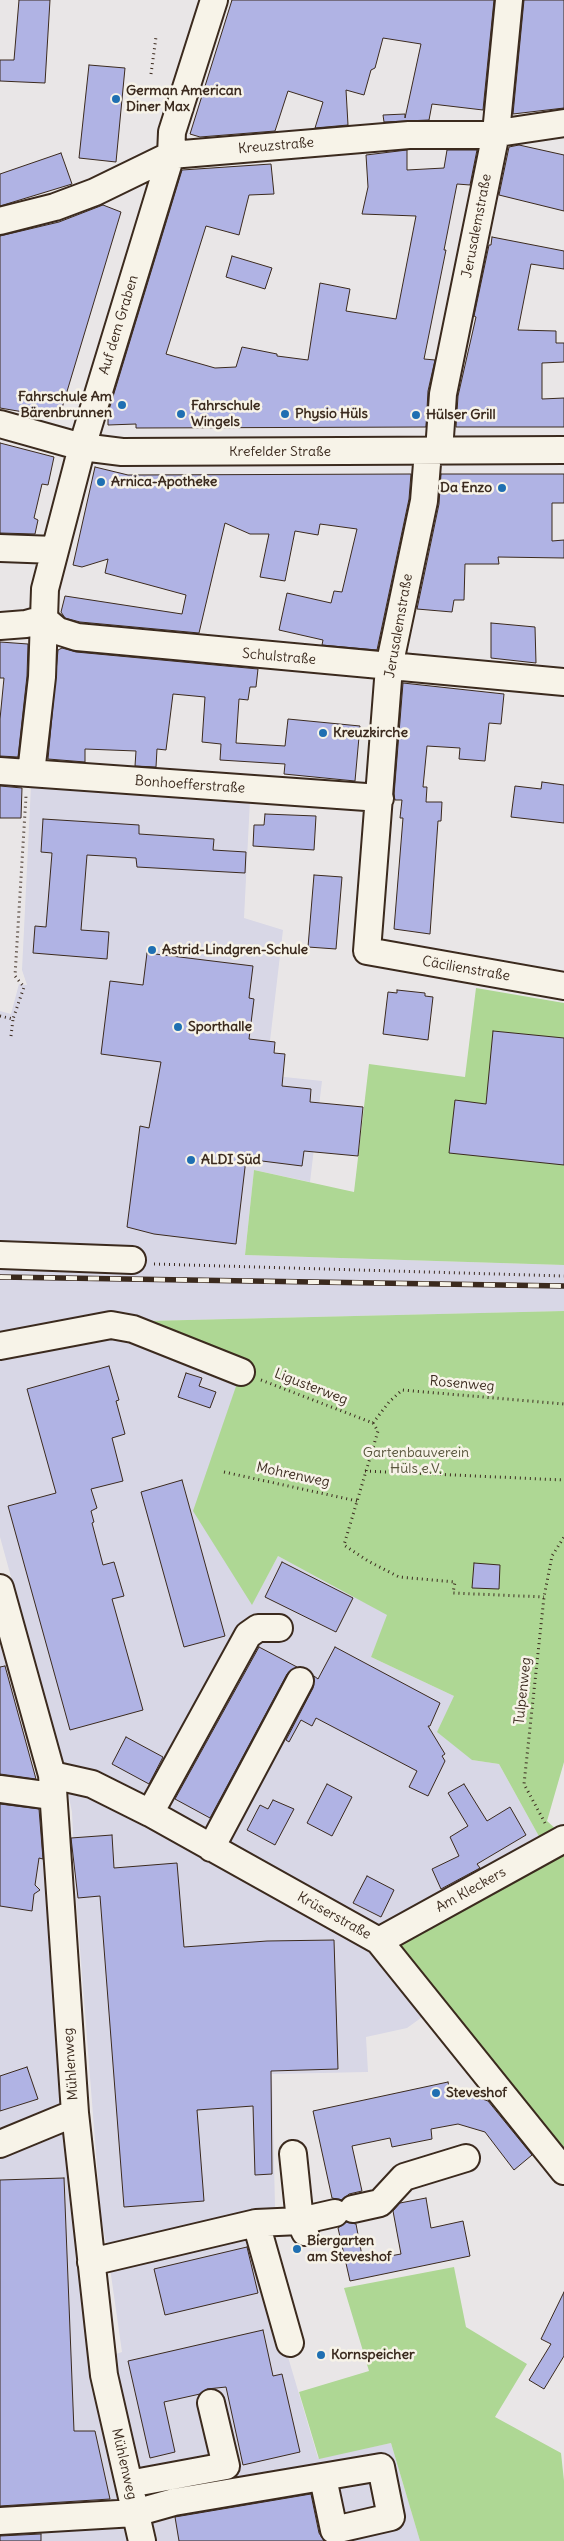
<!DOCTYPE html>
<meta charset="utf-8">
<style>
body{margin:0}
canvas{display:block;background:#e9e6e7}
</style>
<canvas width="564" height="2541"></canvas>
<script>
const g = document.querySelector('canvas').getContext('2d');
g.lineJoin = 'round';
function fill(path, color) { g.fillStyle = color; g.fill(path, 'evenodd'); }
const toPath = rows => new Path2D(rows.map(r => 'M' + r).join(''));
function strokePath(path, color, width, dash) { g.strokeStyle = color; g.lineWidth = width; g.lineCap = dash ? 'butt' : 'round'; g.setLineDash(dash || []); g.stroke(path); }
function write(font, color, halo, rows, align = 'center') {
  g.font = font + ' Delius,sans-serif'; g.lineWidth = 5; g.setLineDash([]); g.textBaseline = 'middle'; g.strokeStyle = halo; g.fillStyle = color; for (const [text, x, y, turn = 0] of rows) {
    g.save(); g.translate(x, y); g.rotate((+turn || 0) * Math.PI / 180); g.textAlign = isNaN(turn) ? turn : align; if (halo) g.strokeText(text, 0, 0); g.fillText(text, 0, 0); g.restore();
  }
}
const built = toPath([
 [31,786,250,800,244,918,283,930,266,1075,322,1081,310,1182,254,1170,245,1255,564,1265,564,1311,146,1321,125,1312,0,1336,0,1011,11,1014,19,984,27,985,22,970],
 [122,1336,239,1378,194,1511,252,1604,278,1556,388,1615,371,1657,454,1696,472,1760,499,1764,541,1840,425,2015,407,2028,366,2037,368,2072,272,2074,275,2207,107,2249,101,2217,76,1898,72,1812,60,1755,0,1537,0,1358],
 [0,1645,43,1804,70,2194,94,2352,136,2541,0,2541],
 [255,2236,272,2303,318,2458,391,2443,420,2541,152,2541,110,2356,122,2352,110,2268]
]);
const green = toPath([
 [476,988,564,1003,564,1265,245,1255,254,1170,354,1192,369,1064,465,1077],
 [564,1311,564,1762,547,1821,558,1831,541,1840,499,1764,472,1760,437,1732,454,1696,371,1657,387,1615,278,1556,252,1605,193,1511,244,1363,146,1321],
 [564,1853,564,2148,391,1939],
 [454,2267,466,2327,527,2364,495,2417,561,2453,564,2481,564,2541,420,2541,391,2443,319,2459,299,2392,369,2371,344,2288]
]);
const building = toPath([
 [19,0,50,0,45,83,0,81,0,60,14,60,19,0],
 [232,0,494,0,483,110,432,104,429,120,384,122,383,115,405,114,405,118,421,44,383,38,375,68,371,70,364,95,346,90,348,125,315,128,323,102,288,91,275,131,200,137,190,134,232,0],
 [524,0,564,0,564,108,513,114,524,0],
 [89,65,125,68,116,162,79,158,89,65],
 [519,145,564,155,564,211,499,195,509,147,519,145],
 [407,150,407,170,444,168,447,150,477,150,470,185,457,184,444,250,446,250,424,359,435,360,428,391,426,427,136,428,136,424,108,425,108,413,182,170,271,164,274,194,249,195,239,235,206,226,166,354,215,368,236,367,242,347,277,354,277,356,308,360,320,283,350,289,346,311,396,319,416,216,362,214,368,187,366,155,407,150],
 [61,153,72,184,0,206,0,174,61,153],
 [103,205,121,212,59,418,0,408,0,236,59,222,103,205],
 [492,237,564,251,564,269,531,264,518,330,556,331,556,343,564,343,564,362,542,363,542,399,564,398,564,427,456,427,458,396,476,317,474,316,489,245,491,245,492,237],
 [232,256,272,268,265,289,226,277,232,256],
 [0,443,54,457,48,485,42,484,34,518,38,520,35,534,0,533,0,443],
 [95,467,128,475,411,474,409,499,377,650,322,645,323,640,279,630,287,593,331,603,334,591,342,592,357,529,320,524,318,535,295,531,285,581,260,577,269,534,250,534,225,523,199,633,80,622,65,618,61,612,65,596,182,614,186,595,105,573,108,559,82,567,73,565,95,467],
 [441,474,564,474,564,503,552,503,552,541,564,540,564,558,498,557,499,564,465,564,464,600,454,600,452,612,417,609,439,504,441,474],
 [491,623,535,627,536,663,491,658,491,623],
 [0,642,28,644,27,676,18,757,0,756,0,719,4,678,0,678,0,642],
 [62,648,76,652,258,669,256,687,250,687,248,700,239,699,236,743,285,746,288,719,360,726,355,781,284,774,285,764,220,760,221,744,202,742,205,697,173,694,166,750,157,749,156,767,135,766,136,751,85,749,85,762,48,759,58,650,62,648],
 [403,683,504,694,501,724,489,723,485,761,459,759,460,748,427,746,423,787,427,787,426,802,442,802,441,821,438,821,430,934,394,929,403,818,400,818,402,800,395,800,394,795,403,683],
 [542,782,564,785,564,823,511,817,515,786,541,789,542,782],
 [0,786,22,788,21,818,0,818,0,786],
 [265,814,316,816,314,850,253,846,254,825,264,825,265,814],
 [43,819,139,825,139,834,214,839,213,850,246,852,245,873,137,867,136,858,87,855,81,930,109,932,107,959,33,953,35,926,46,927,52,853,41,852,43,819],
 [314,875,342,877,336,949,308,947,314,875],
 [147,953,253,966,249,998,254,999,249,1039,275,1042,274,1053,285,1054,282,1086,311,1089,310,1102,363,1107,358,1156,304,1151,302,1166,246,1159,236,1244,154,1234,127,1227,140,1126,149,1128,161,1062,101,1054,110,981,143,985,147,953],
 [397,990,425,993,425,996,433,997,428,1040,383,1034,388,992,397,993,397,990],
 [493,1031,564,1038,564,1165,449,1153,455,1100,486,1104,493,1031],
 [109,1366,119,1400,116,1401,125,1434,112,1438,123,1481,91,1489,97,1508,91,1511,94,1522,92,1523,103,1565,114,1562,124,1596,112,1599,143,1710,70,1730,8,1506,56,1493,27,1389,109,1366],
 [186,1373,202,1378,199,1386,216,1392,210,1408,178,1397,186,1373],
 [182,1480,225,1636,184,1647,141,1492,182,1480],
 [282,1562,353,1598,336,1632,265,1597,282,1562],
 [474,1563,500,1565,499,1589,472,1588,474,1563],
 [259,1647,297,1667,287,1674,210,1818,175,1799,259,1647],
 [335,1647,440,1703,430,1726,428,1726,445,1754,442,1756,445,1761,428,1796,409,1787,417,1771,316,1718,312,1726,301,1720,289,1742,286,1740,313,1688,314,1676,318,1679,335,1647],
 [5,1666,36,1779,0,1774,0,1667,5,1666],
 [126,1737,163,1757,149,1784,112,1764,126,1737],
 [327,1784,352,1797,332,1836,307,1823,327,1784],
 [464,1784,487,1821,510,1807,526,1835,477,1864,480,1868,441,1889,432,1869,459,1856,450,1837,468,1826,448,1793,464,1784],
 [273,1800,294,1809,275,1845,247,1830,260,1805,268,1809,273,1800],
 [0,1804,39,1809,43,1859,39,1858,35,1885,40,1890,34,1894,32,1911,0,1906,0,1804],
 [112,1835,114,1868,177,1863,184,1947,267,1941,334,1940,338,2069,271,2071,272,2174,255,2175,253,2106,197,2110,204,2201,124,2207,100,1896,78,1898,71,1838,112,1835],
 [367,1876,394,1890,381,1917,353,1903,367,1876],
 [27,2067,38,2099,0,2111,0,2076,27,2067],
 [448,2082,449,2087,488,2101,532,2155,514,2170,485,2132,458,2124,431,2129,432,2139,392,2147,390,2138,352,2146,362,2191,349,2194,342,2200,332,2198,313,2111,448,2082],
 [64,2178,74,2431,95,2431,110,2499,0,2506,0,2180,64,2178],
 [426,2198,431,2228,463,2221,470,2256,350,2281,338,2228,346,2222,356,2224,363,2261,401,2254,393,2211,400,2203,426,2198],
 [247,2247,258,2293,165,2315,154,2269,247,2247],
 [564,2292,564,2356,544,2389,529,2380,551,2344,541,2339,564,2292],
 [263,2330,273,2376,282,2374,300,2452,243,2465,226,2387,207,2389,200,2394,164,2402,175,2452,150,2458,128,2361,263,2330],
 [311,2494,319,2533,324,2541,179,2541,175,2517,311,2494],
 [41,2534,41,2541,0,2541,0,2536,41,2534]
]);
const path = toPath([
 [151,74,156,37],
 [0,1016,13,1019,24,987,15,976,26,796],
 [11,1036,13,1019],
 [154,1264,564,1276],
 [261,1380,373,1423],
 [373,1423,378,1431,344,1545,368,1561,399,1577,455,1582,453,1593,544,1597],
 [373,1423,389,1402,402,1390,564,1404],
 [365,1471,564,1480],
 [224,1472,357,1501],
 [545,1823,524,1784,544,1597,552,1556,564,1537]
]);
const minor = toPath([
 [0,221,55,207,95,192,171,155,409,135,485,135,564,123],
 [0,424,82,447,122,452,564,450],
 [428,451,424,501,389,667,367,951,564,986],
 [439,451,443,394,496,133,509,0],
 [0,548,55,550],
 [44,619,58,631,77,637,564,682],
 [0,626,26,624,44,619],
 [0,771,380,798],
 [31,773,42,677,45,589,82,447,171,155,172,132,214,0],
 [0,1255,132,1260],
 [0,1346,111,1325,133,1329,241,1372],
 [0,1588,52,1775,75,2113,104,2375,142,2541],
 [52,1775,92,1784,150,1813,379,1941,564,2171],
 [0,1789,52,1796],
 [150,1813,248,1635,258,1628,279,1628],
 [211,1848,300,1681],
 [379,1941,564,1839],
 [0,2144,75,2113],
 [353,2209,380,2203,404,2177,466,2158],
 [256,2223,290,2343],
 [305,2232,300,2221,335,2213],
 [91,2262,256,2223,300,2221,293,2154],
 [129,2484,226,2466,211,2403],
 [0,2521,135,2513,174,2502,381,2467,391,2517,334,2530,323,2478]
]);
const rail = toPath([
 [0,1277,564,1286]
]);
const markers = [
 [116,99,5,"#1f6fb2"],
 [122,405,5,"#1f6fb2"],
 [181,414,5,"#1f6fb2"],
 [285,414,5,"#1f6fb2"],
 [416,415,5,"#1f6fb2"],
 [101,482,5,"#1f6fb2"],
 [502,488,5,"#1f6fb2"],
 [323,733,5,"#1f6fb2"],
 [152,950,5,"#1f6fb2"],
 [178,1027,5,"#1f6fb2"],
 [191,1160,5,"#1f6fb2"],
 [436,2093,5,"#1f6fb2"],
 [297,2249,5,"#1f6fb2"],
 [321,2355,5,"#1f6fb2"]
];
const poiNames = [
 ["German American",126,91],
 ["Diner Max",126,107],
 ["Fahrschule Am",112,397,"right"],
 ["Bärenbrunnen",112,413,"right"],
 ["Fahrschule",191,406],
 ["Wingels",191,422],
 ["Physio Hüls",295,414],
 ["Hülser Grill",426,415],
 ["Arnica-Apotheke",111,482],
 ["Da Enzo",492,488,"right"],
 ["Kreuzkirche",333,733],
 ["Astrid-Lindgren-Schule",162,950],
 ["Sporthalle",188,1027],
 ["ALDI Süd",201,1160],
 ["Steveshof",446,2093],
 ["Biergarten",307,2241],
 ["am Steveshof",307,2257],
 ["Kornspeicher",331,2355]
];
const streetNames = [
 ["Kreuzstraße",276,146,-5],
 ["Jerusalemstraße",477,226,-79],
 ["Auf dem Graben",119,325,-73],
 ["Krefelder Straße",280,452],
 ["Jerusalemstraße",399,626,-80],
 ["Schulstraße",279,657,5],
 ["Bonhoefferstraße",190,785,4],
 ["Cäcilienstraße",466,969,10],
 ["Rosenweg",462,1384,5],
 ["Ligusterweg",311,1387,21],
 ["Mohrenweg",293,1475,12],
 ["Tulpenweg",523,1691,-84],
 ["Am Kleckers",471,1890,-29],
 ["Krüserstraße",334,1916,29],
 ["Mühlenweg",71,2064,-94],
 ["Mühlenweg",124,2464,77]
];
const parkNames = [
 ["Gartenbauverein",416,1453],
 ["Hüls e.V.",416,1469]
];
fill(built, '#d8d7e6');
fill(green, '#aed794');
fill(building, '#b0b3e4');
strokePath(building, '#3b2a1e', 1);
strokePath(minor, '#3b2a1e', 30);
strokePath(path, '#3b2a1e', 3, [1, 4]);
strokePath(minor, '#f7f3e8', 26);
strokePath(rail, '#3b2a1e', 5.5);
strokePath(rail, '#f7f3e8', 4, [11]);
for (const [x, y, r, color] of markers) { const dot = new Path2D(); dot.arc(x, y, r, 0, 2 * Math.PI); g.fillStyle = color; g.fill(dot); strokePath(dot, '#f7f3e8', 2); }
write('bold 14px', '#3b2a1e', '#f7f3e8', poiNames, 'left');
write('14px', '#3b2a1e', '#f7f3e8', streetNames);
write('14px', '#58553c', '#f7f3e8', parkNames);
</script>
